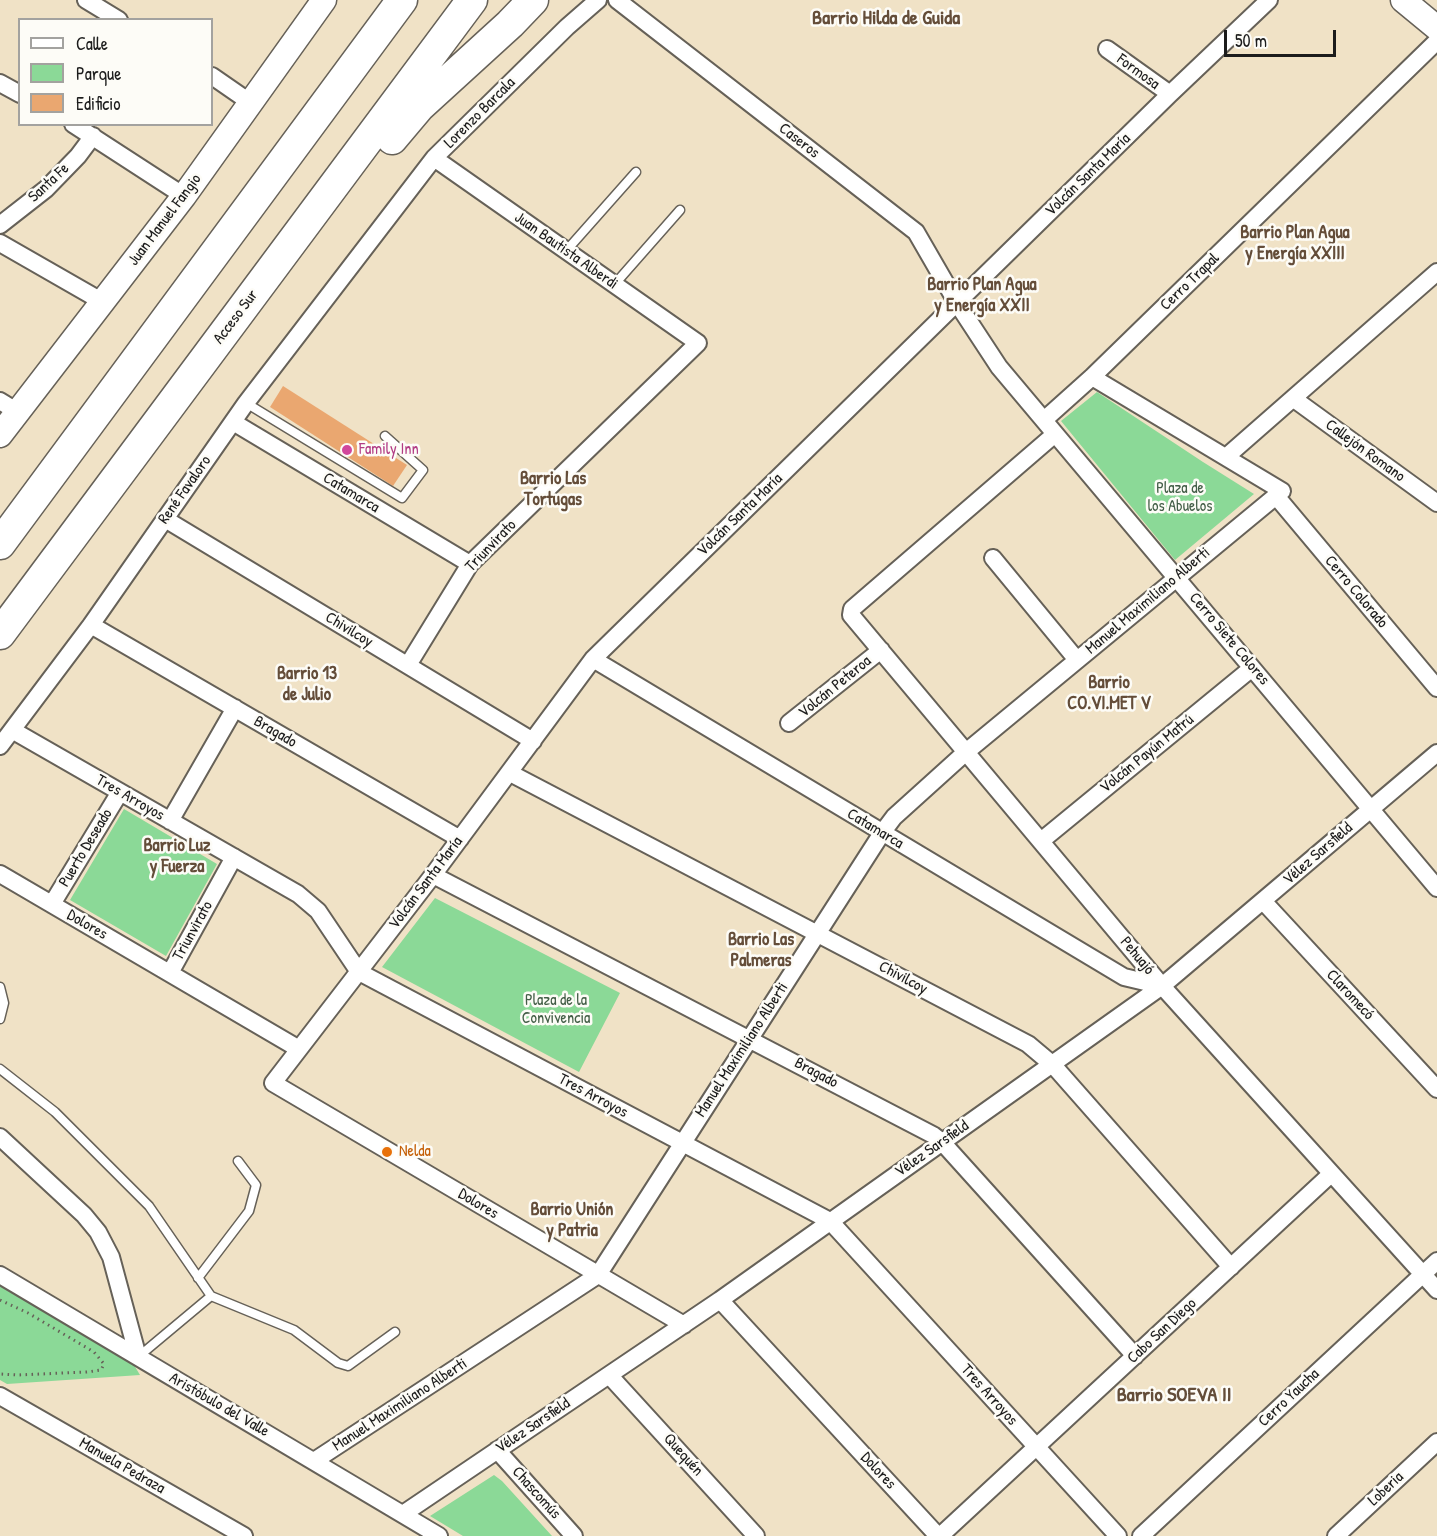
<!DOCTYPE html>
<meta charset="utf-8">
<style>
body{margin:0}
#map{position:relative;width:1437px;height:1536px;overflow:hidden;background:#f0e2c6;font-family:"Patrick Hand",sans-serif}
canvas{display:block}
.legend{position:absolute;left:18px;top:18px;width:195px;height:108px;box-sizing:border-box;background:#fdfcf7;border:2px solid #a3a29f;margin:0;padding:8px 10px;list-style:none;font-size:18px;color:#1c1c1c}
.legend li{display:flex;align-items:center;gap:12px;height:30px}
.legend b{width:30px;border:2px solid #a3a29f}
.scale{position:absolute;left:1224px;top:30px;width:112px;height:27px;box-sizing:border-box;border:3px solid #1c1c1c;border-top:0;padding-left:8px;font-size:18px;line-height:21px;white-space:nowrap;color:#1c1c1c;-webkit-text-stroke:4px #fdfcf7;paint-order:stroke}
</style>
<div id="map">
<canvas width="1437" height="1536"></canvas>
<ul class="legend">
<li><b style="height:8px;background:#fff"></b>Calle</li>
<li><b style="height:16px;background:#8bd997"></b>Parque</li>
<li><b style="height:16px;background:#eaa770"></b>Edificio</li>
</ul>
<div class="scale">50 m</div>
</div>
<script>
const g = document.querySelector('canvas').getContext('2d');
g.lineJoin = 'round';
function fill(path, color) { g.fillStyle = color; g.fill(path, 'evenodd'); }
const toPath = rows => new Path2D(rows.map(r => 'M' + r).join(''));
function strokePath(path, color, width, dash) { g.strokeStyle = color; g.lineWidth = width; g.lineCap = dash ? 'butt' : 'round'; g.setLineDash(dash || []); g.stroke(path); }
function write(font, color, halo, rows, align = 'center') {
  g.font = font + ' "Patrick Hand",sans-serif'; g.lineWidth = 5; g.setLineDash([]); g.textBaseline = 'middle'; g.strokeStyle = halo; g.fillStyle = color; for (const [text, x, y, turn = 0] of rows) {
    g.save(); g.translate(x, y); g.rotate((+turn || 0) * Math.PI / 180); g.textAlign = isNaN(turn) ? turn : align; if (halo) g.strokeText(text, 0, 0); g.fillText(text, 0, 0); g.restore();
  }
}
const green = toPath([
 [1097,392,1203,462,1254,494,1175,560,1061,421],
 [124,809,217,864,166,956,70,900],
 [435,898,620,993,579,1072,382,967],
 [0,1286,134,1365,140,1375,7,1384,0,1380],
 [494,1475,502,1481,552,1536,463,1536,430,1516]
]);
const building = toPath([
 [283,386,407,465,393,486,270,407]
]);
const path = toPath([
 [0,1300,28,1313,94,1352,104,1364,101,1370,87,1372,18,1375,0,1374]
]);
const lane = toPath([
 [566,251,636,172],
 [614,285,680,210],
 [246,403,402,498,423,470,385,436],
 [0,987,4,1003,0,1019],
 [0,1069,55,1112,149,1206,211,1296,294,1330,338,1363,348,1366,395,1332],
 [198,1278,249,1211,256,1185,238,1161],
 [138,1357,211,1296]
]);
const street = toPath([
 [86,0,119,20],
 [617,0,916,232,957,303,999,367,1437,888],
 [1107,49,1170,94],
 [212,76,251,103],
 [0,83,20,94],
 [73,124,184,196],
 [0,225,46,189,78,156,93,136],
 [0,243,103,302],
 [1294,399,1437,503],
 [0,401,18,412],
 [1044,420,1092,377,1437,41],
 [233,422,470,564],
 [1055,434,852,609,851,615,1162,986,1437,1290],
 [1226,457,1437,272],
 [1276,496,1437,688],
 [165,519,533,741],
 [993,558,1077,660],
 [91,625,460,839],
 [593,659,1124,977,1162,986],
 [408,665,470,564,698,343,434,158],
 [789,723,881,650],
 [12,730,298,894,318,911,359,972,830,1221,1118,1536],
 [0,746,91,625,246,403,434,158,567,27,598,0],
 [510,773,1028,1044,1053,1065,1231,1267],
 [170,821,235,708],
 [1041,841,1252,668],
 [0,874,299,1049],
 [433,875,933,1135,942,1142,1135,1356],
 [1263,901,1437,1089],
 [52,904,120,792],
 [170,973,234,857],
 [0,1137,84,1215,98,1232,111,1257,138,1357],
 [0,1275,439,1536],
 [720,1300,938,1536],
 [684,1325,273,1083,433,875,593,659,1170,94,1269,0],
 [609,1375,756,1536],
 [0,1396,244,1536],
 [497,1450,574,1536],
 [314,1461,598,1275,882,833,894,817,966,752,1282,491,1092,377],
 [403,1514,720,1300,1162,986,1437,753],
 [940,1536,1331,1174],
 [1141,1536,1437,1261],
 [1336,1536,1437,1442]
]);
const secondary = toPath([
 [1403,0,1437,28],
 [0,435,184,196,324,0]
]);
const highway = toPath([
 [392,139,419,107,510,24,533,0],
 [0,544,402,0],
 [0,634,472,0]
]);
const markers = [
 [347,450,6,"#d1479c"],
 [387,1152,6,"#e8710a"]
];
const streetNames = [
 ["Formosa",1138,72,36],
 ["Lorenzo Barcala",480,113,-45],
 ["Caseros",799,141,38],
 ["Volcán Santa María",1088,175,-44],
 ["Santa Fe",49,183,-43],
 ["Juan Manuel Fangio",165,220,-53],
 ["Juan Bautista Alberdi",566,251,35],
 ["Cerro Trapal",1190,282,-44],
 ["Acceso Sur",236,317,-53],
 ["Callejón Romano",1365,451,36],
 ["René Favaloro",185,490,-55],
 ["Catamarca",351,493,31],
 ["Volcán Santa María",740,515,-44],
 ["Triunvirato",491,546,-46],
 ["Cerro Colorado",1356,592,50],
 ["Manuel Maximiliano Alberti",1148,601,-40],
 ["Chivilcoy",349,630,31],
 ["Cerro Siete Colores",1229,639,50],
 ["Volcán Peteroa",835,687,-39],
 ["Bragado",275,732,30],
 ["Volcán Payún Matrú",1147,754,-39],
 ["Tres Arroyos",130,798,30],
 ["Catamarca",875,829,31],
 ["Puerto Deseado",86,848,-59],
 ["Vélez Sarsfield",1318,854,-41],
 ["Volcán Santa María",426,883,-53],
 ["Dolores",87,925,30],
 ["Triunvirato",193,931,-61],
 ["Pehuajó",1137,956,50],
 ["Chivilcoy",903,978,28],
 ["Claromecó",1350,995,47],
 ["Manuel Maximiliano Alberti",742,1050,-57],
 ["Bragado",816,1073,28],
 ["Tres Arroyos",593,1096,28],
 ["Vélez Sarsfield",932,1149,-35],
 ["Dolores",478,1204,31],
 ["Cabo San Diego",1162,1331,-43],
 ["Tres Arroyos",989,1395,48],
 ["Cerro Yaucha",1289,1398,-43],
 ["Aristóbulo del Valle",219,1405,30],
 ["Manuel Maximiliano Alberti",400,1405,-33],
 ["Vélez Sarsfield",533,1426,-34],
 ["Quequén",683,1455,48],
 ["Manuela Pedraza",122,1466,30],
 ["Dolores",878,1471,47],
 ["Loberia",1386,1489,-43],
 ["Chascomús",536,1493,48]
];
const hotelNames = [
 ["Family Inn",359,450]
];
const parkNames = [
 ["Plaza de",1180,489],
 ["los Abuelos",1180,507],
 ["Plaza de la",556,1001],
 ["Convivencia",556,1019]
];
const foodNames = [
 ["Nelda",399,1152]
];
const neighbourhoodNames = [
 ["Barrio Plan Agua",1295,233],
 ["y Energía XXIII",1295,254],
 ["Barrio Plan Agua",982,285],
 ["y Energía XXII",982,306],
 ["Barrio Las",553,479],
 ["Tortugas",553,500],
 ["Barrio 13",307,674],
 ["de Julio",307,695],
 ["Barrio",1109,683],
 ["CO.VI.MET V",1109,704],
 ["Barrio Luz",177,846],
 ["y Fuerza",177,867],
 ["Barrio Las",761,940],
 ["Palmeras",761,961],
 ["Barrio Unión",572,1210],
 ["y Patria",572,1231]
];
const quarterNames = [
 ["Barrio Hilda de Guida",886,19],
 ["Barrio SOEVA II",1174,1396]
];
fill(green, '#8bd997');
fill(building, '#eaa770');
strokePath(lane, '#666158', 11);
strokePath(street, '#666158', 20);
strokePath(secondary, '#666158', 27);
strokePath(highway, '#666158', 33);
strokePath(path, '#666158', 3, [1.5, 4.5]);
strokePath(lane, '#fff', 8);
strokePath(street, '#fff', 16);
strokePath(secondary, '#fff', 24);
strokePath(highway, '#fff', 30);
for (const [x, y, r, color] of markers) { const dot = new Path2D(); dot.arc(x, y, r, 0, 2 * Math.PI); g.fillStyle = color; g.fill(dot); strokePath(dot, '#fdfcf7', 2); }
write('16px', '#1c1c1c', '#fdfcf7', streetNames);
write('16px', '#b23c85', '#fdfcf7', hotelNames, 'left');
write('16px', '#435e47', '#fdfcf7', parkNames);
write('16px', '#c56008', '#fdfcf7', foodNames, 'left');
write('bold 18px', '#644d39', '#fdfcf7', neighbourhoodNames);
write('bold 20px', '#644d39', '#fdfcf7', quarterNames);
</script>
